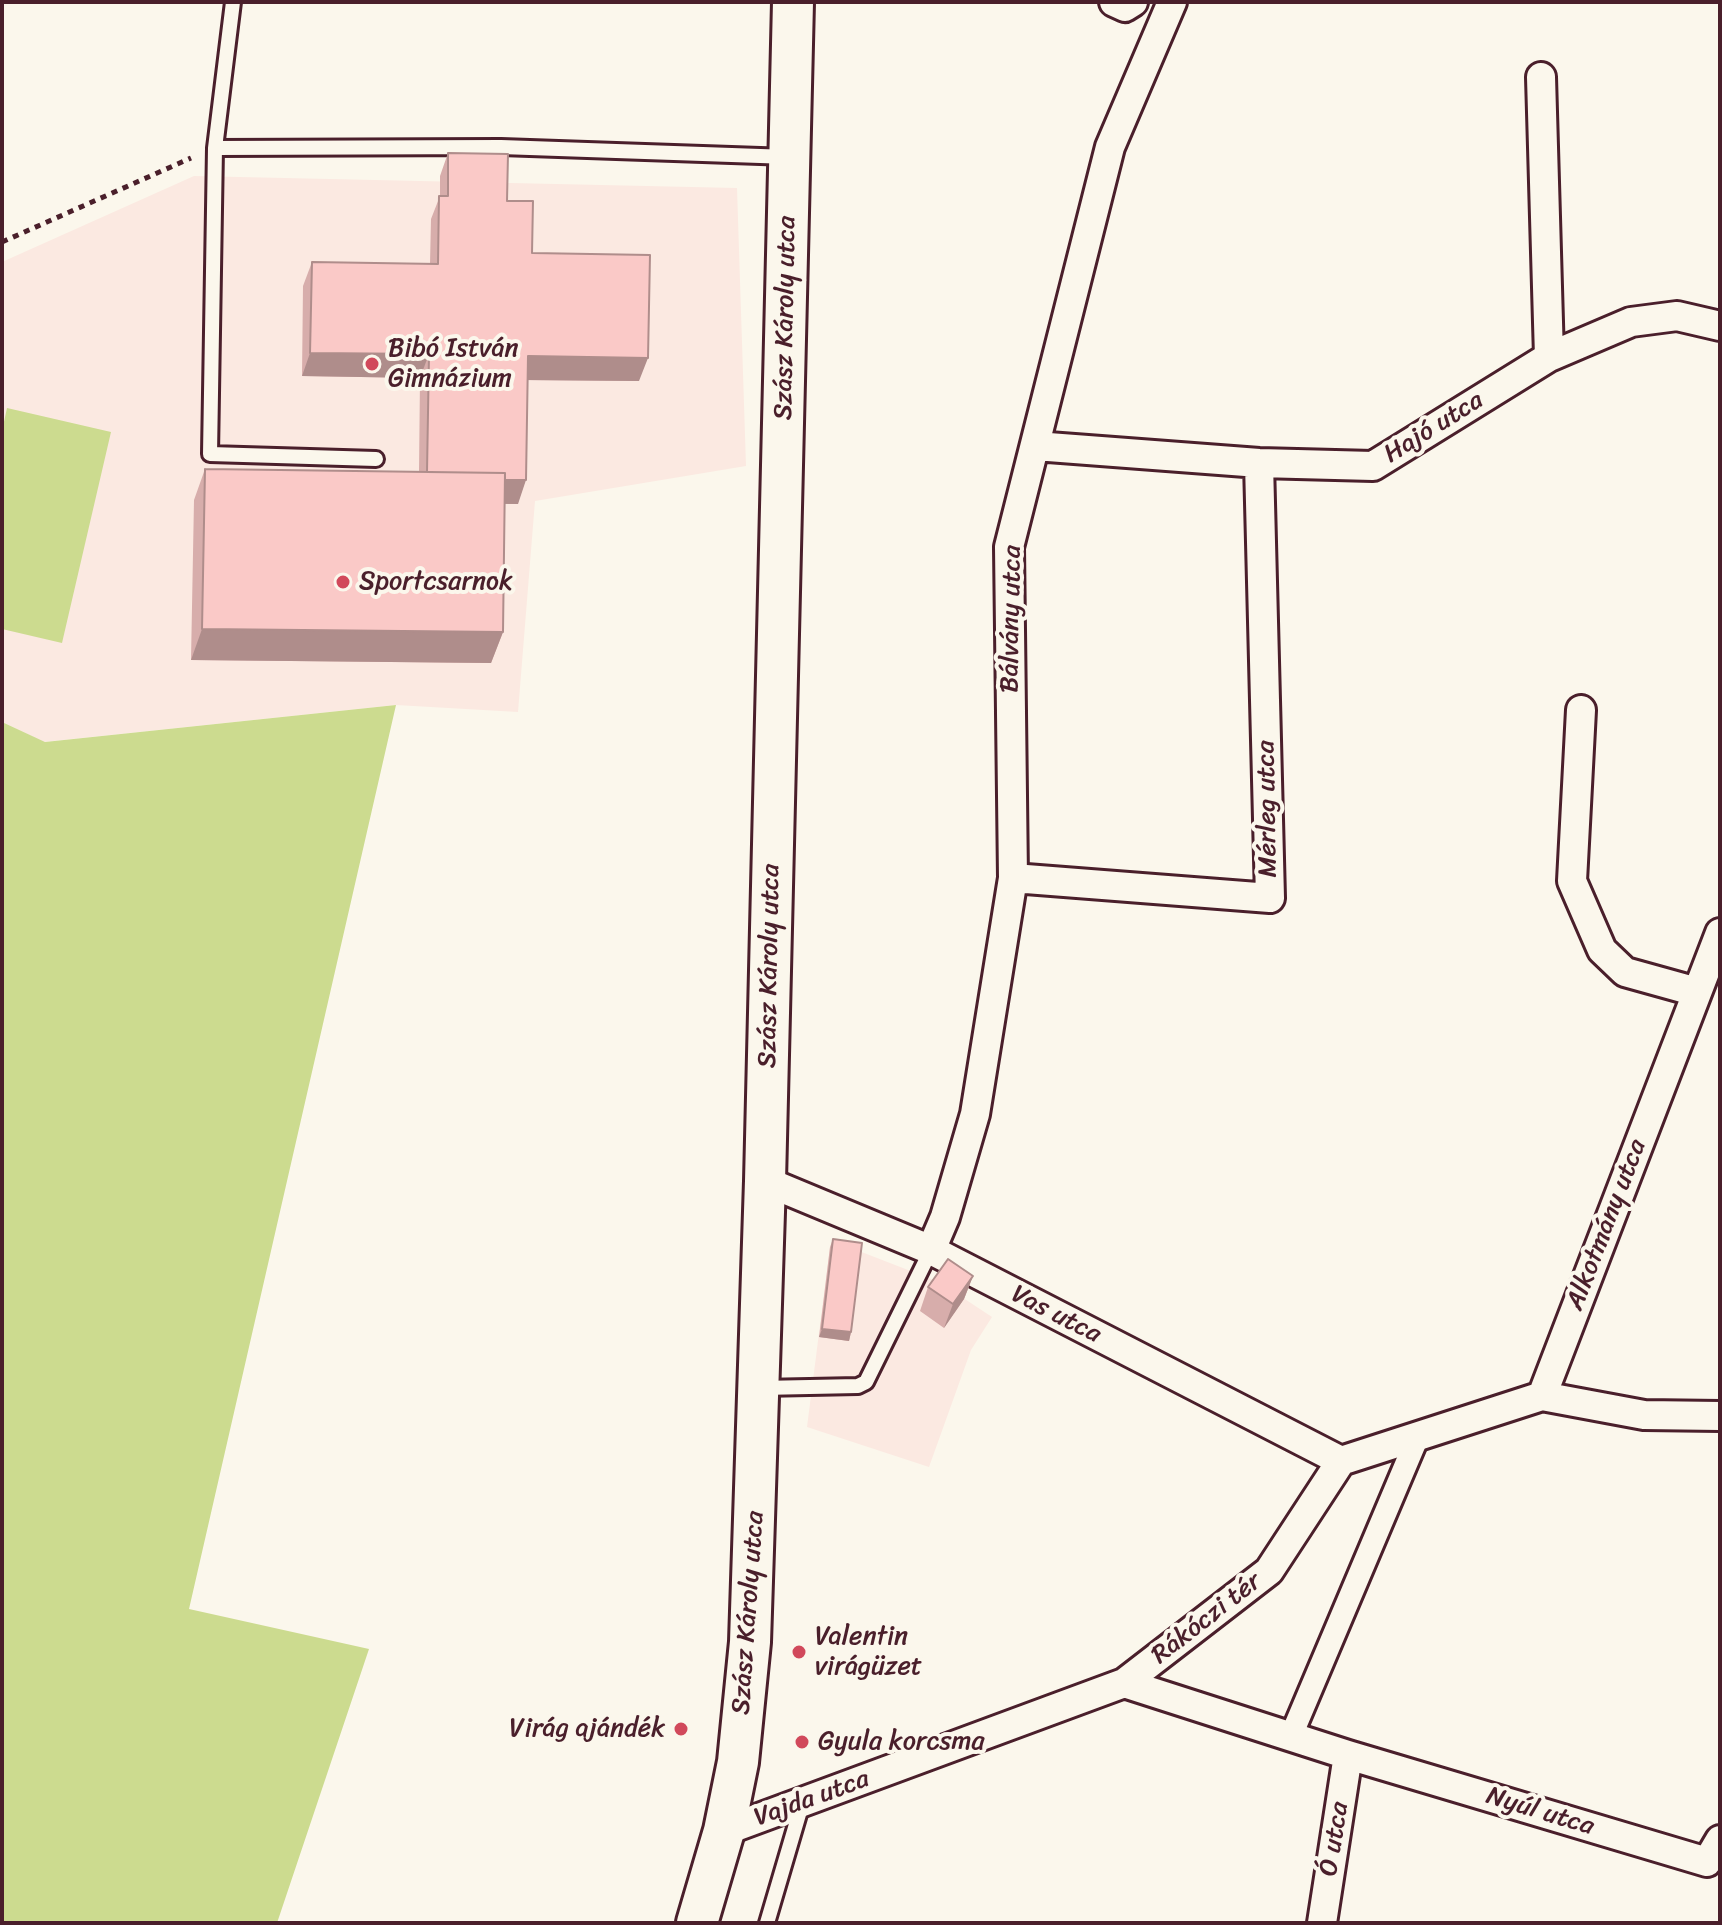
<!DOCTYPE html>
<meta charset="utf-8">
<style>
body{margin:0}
#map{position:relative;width:1722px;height:1925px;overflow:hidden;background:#fbf7ec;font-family:Sriracha,sans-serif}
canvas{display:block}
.frame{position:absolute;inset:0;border:4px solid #4a1f2b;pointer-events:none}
</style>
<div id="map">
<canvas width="1722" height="1925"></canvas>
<div class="frame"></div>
</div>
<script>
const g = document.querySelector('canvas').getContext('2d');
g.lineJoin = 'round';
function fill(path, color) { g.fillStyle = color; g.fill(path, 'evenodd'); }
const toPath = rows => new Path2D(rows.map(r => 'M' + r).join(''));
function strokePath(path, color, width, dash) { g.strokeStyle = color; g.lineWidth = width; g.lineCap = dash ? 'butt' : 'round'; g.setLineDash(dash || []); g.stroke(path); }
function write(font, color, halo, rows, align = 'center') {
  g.font = font + ' Sriracha,sans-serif'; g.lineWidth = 8; g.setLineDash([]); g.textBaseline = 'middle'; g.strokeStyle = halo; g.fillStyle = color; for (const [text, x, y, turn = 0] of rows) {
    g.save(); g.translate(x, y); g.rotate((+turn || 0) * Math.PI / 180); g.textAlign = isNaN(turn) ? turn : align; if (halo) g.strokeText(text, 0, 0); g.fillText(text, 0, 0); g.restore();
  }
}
const built = toPath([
 [194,176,737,188,746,466,535,501,518,712,396,705,44,742,2,722,2,262],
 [830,1247,859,1251,939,1282,992,1317,971,1350,929,1467,807,1427]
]);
const green = toPath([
 [7,408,111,432,62,643,2,629,2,431],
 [396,705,189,1609,369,1649,277,1923,2,1923,2,722,45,742]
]);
const path = toPath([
 [2,242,191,158]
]);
const service = toPath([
 [215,148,233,2],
 [376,459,210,454,215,148,501,147,789,157],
 [761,1388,858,1386,866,1382,931,1250],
 [767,1923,802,1804]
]);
const pedestrian = toPath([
 [1291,1736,1418,1436]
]);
const minor = toPath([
 [1114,2,1125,7,1133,2],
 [1541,77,1549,357],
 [1035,446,1259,463,1373,466,1549,357,1631,322,1677,316,1720,326],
 [1581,710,1572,881,1602,950,1625,972,1697,992],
 [1013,878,1270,898,1259,463],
 [765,1181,931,1250,1341,1461],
 [931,1250,945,1217,975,1114,1013,878,1009,547,1110,147,1172,2],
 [1542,1396,1644,1415,1720,1416],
 [1124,1683,1348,1755,1707,1862,1720,1840],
 [724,1831,1124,1683,1269,1571,1341,1461,1542,1396,1720,933],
 [1322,1923,1348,1755]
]);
const secondary = toPath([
 [697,1923,724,1831,738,1762,750,1642,765,1181,793,2]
]);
const wall = toPath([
 [448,153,507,201,532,253,639,381,528,380,518,504,505,504,503,632,491,663,191,660,194,500,205,469,419,472,420,378,302,376,303,286,312,262,430,264,431,219,440,196,440,176],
 [833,1239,851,1332,849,1341,819,1337,830,1247],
 [973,1276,964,1299,944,1328,920,1311,928,1287]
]);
const shadedWall = toPath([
 [310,353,429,354,420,378,302,376],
 [528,356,648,358,639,381,520,380],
 [427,479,526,480,518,504,418,503],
 [202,629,503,632,491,663,191,660],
 [973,1276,964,1299,944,1328,953,1304],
 [822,1329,851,1332,849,1341,819,1337]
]);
const building = toPath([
 [448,153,508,154,507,201,533,201,532,253,650,255,648,358,528,356,526,480,505,480,505,473,427,472,429,354,310,353,312,262,438,264,439,196,448,196,448,153],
 [205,469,505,473,503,632,202,629,205,469],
 [833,1239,862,1243,851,1332,822,1329,833,1239],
 [948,1259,973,1276,953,1304,928,1287,948,1259]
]);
const markers = [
 [372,364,8,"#d1495b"],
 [343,582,8,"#d1495b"],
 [799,1652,8,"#d1495b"],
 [681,1729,8,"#d1495b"],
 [802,1742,8,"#d1495b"]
];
const streetNames = [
 ["Szász Károly utca",786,318,-89],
 ["Hajó utca",1434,428,-32],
 ["Bálvány utca",1012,619,-89],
 ["Mérleg utca",1268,809,-91],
 ["Szász Károly utca",770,966,-89],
 ["Alkotmány utca",1607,1225,-69],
 ["Vas utca",1056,1315,27],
 ["Szász Károly utca",749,1613,-86],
 ["Rákóczi tér",1207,1619,-38],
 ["Vajda utca",812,1799,-20],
 ["Nyúl utca",1540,1812,17],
 ["Ó utca",1335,1839,-81]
];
const poiNames = [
 ["Bibó István",388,349],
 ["Gimnázium",388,379],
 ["Sportcsarnok",359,582],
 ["Valentin",815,1637],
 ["virágüzet",815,1667],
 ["Virág ajándék",665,1729,"right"],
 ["Gyula korcsma",818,1742]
];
fill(built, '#fbe9e1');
fill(green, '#ccdb8f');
strokePath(service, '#4a1f2b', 20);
strokePath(pedestrian, '#4a1f2b', 28);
strokePath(minor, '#4a1f2b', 34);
strokePath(secondary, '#4a1f2b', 46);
strokePath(path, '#4a1f2b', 5, [6, 6]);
strokePath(service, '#fbf7ec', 14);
strokePath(pedestrian, '#fbf7ec', 22);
strokePath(minor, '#fbf7ec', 28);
strokePath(secondary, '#fbf7ec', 40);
fill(wall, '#d7adab');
fill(shadedWall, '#af8d8b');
fill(building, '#fac9c7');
strokePath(building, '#af8d8b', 2);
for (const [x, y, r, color] of markers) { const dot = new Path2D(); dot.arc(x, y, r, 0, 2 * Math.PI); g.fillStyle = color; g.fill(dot); strokePath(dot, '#fbf7ec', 3); }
write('26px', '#4a1f2b', '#fbf7ec', streetNames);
write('26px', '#4a1f2b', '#fbf7ec', poiNames, 'left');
</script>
